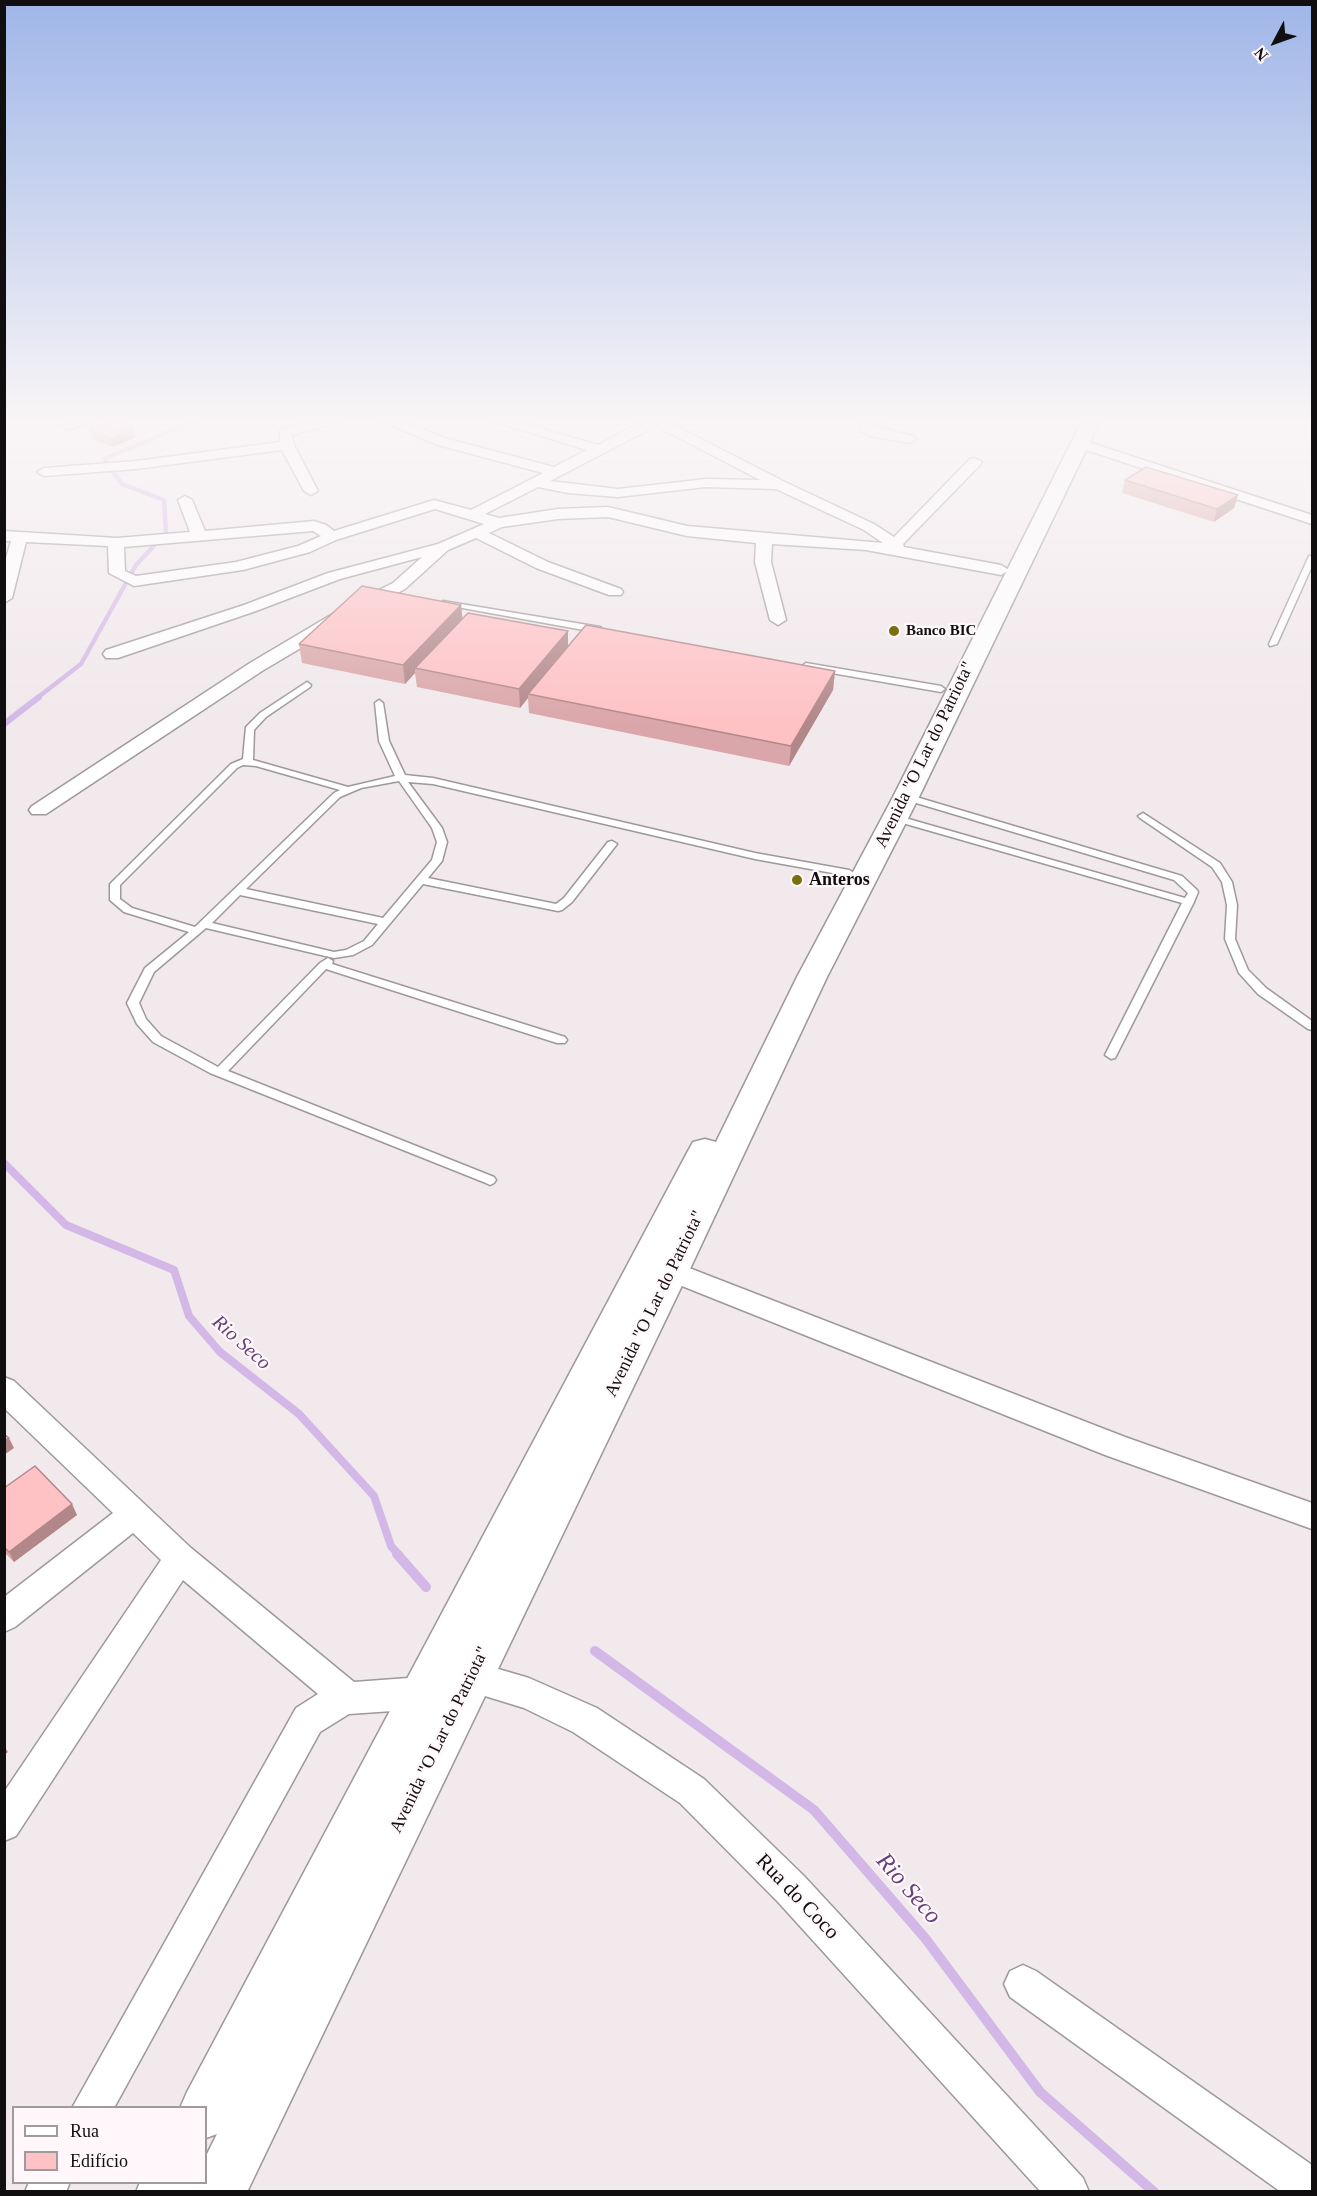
<!DOCTYPE html>
<meta charset="utf-8">
<style>
body{margin:0}
#map{position:relative;width:1317px;height:2196px;overflow:hidden;background:#f1e9ec;font-family:"Times New Roman",serif}
canvas{display:block}
.frame{position:absolute;inset:0;border:6px solid #100e0f;pointer-events:none}
.legend{position:absolute;left:12px;top:2106px;width:195px;height:78px;box-sizing:border-box;background:#fff7fa;border:2px solid #9f9a9c;margin:0;padding:8px 10px;list-style:none;font-size:18px;color:#100e0f}
.legend li{display:flex;align-items:center;gap:12px;height:30px}
.legend b{width:30px;border:2px solid #9f9a9c}
.north{position:absolute;left:1245px;top:12px;width:60px;height:60px;-webkit-text-stroke:4px #fff7fa;paint-order:stroke;rotate:229deg;font-size:16px;font-weight:700;line-height:24px;text-align:center;color:#100e0f}
.north::after{content:'';display:block;margin:auto;width:21px;height:27px;background:#100e0f;clip-path:polygon(50% 0,100% 100%,50% 72%,0 100%)}
</style>
<div id="map">
<canvas width="1317" height="2196"></canvas>
<div class="frame"></div>
<ul class="legend">
<li><b style="height:8px;background:#fff"></b>Rua</li>
<li><b style="height:16px;background:#fec1c4"></b>Edifício</li>
</ul>
<div class="north">N</div>
</div>
<script>
const g = document.querySelector('canvas').getContext('2d');
g.lineJoin = 'round';
const toPath = rows => new Path2D(rows.map(r => 'M' + r).join(''));
function strokePath(path, color, width, dash) { g.strokeStyle = color; g.lineWidth = width; g.lineCap = dash ? 'butt' : 'round'; g.setLineDash(dash || []); g.stroke(path); }
function fill(path, color) { g.fillStyle = color; g.fill(path, 'evenodd'); }
function write(font, color, halo, rows, align = 'center') {
  g.font = font + ' "Times New Roman",serif'; g.lineWidth = 4.5; g.setLineDash([]); g.textBaseline = 'middle'; g.strokeStyle = halo; g.fillStyle = color; for (const [text, x, y, turn = 0] of rows) {
    g.save(); g.translate(x, y); g.rotate((+turn || 0) * Math.PI / 180); g.textAlign = isNaN(turn) ? turn : align; if (halo) g.strokeText(text, 0, 0); g.fillText(text, 0, 0); g.restore();
  }
}
const streamFar3 = toPath([
 [37,698,81,664,136,565,166,533,164,500,122,484,104,459,204,417]
]);
const streamFar2 = toPath([
 [4,724,39,697]
]);
const streamFar1 = toPath([
 [4,1163,66,1225,174,1270,189,1316,220,1352,299,1414,374,1496,391,1546,399,1555]
]);
const stream = toPath([
 [397,1554,426,1587],
 [595,1651,814,1810,925,1938,1040,2092,1154,2192]
]);
const service = toPath([
 [1309,556,1312,556,1312,566,1277,644,1270,646,1269,644,1309,556],
 [443,601,600,627,604,630,600,633,446,605,442,603,443,601],
 [806,663,941,686,945,689,941,692,803,668,802,666,806,663],
 [307,682,311,685,310,687,266,717,254,730,253,760,348,787,395,776,379,741,375,703,379,700,383,703,389,741,405,775,433,778,755,853,849,870,854,873,849,876,755,859,433,784,408,782,442,828,447,842,442,861,428,878,556,904,564,898,608,842,612,841,617,844,572,902,562,910,558,911,423,884,372,945,353,955,334,958,206,928,154,972,139,1003,146,1019,161,1036,218,1067,320,963,328,958,333,961,332,964,565,1037,567,1040,565,1043,557,1043,326,969,228,1071,494,1177,496,1180,494,1183,490,1185,486,1183,210,1073,153,1042,137,1024,127,1003,145,968,189,932,124,912,110,900,110,884,231,764,243,759,246,727,260,713,307,682],
 [243,765,256,766,340,790,334,793,195,927,132,908,120,899,120,885,237,768,243,765],
 [399,781,432,828,437,842,432,860,383,918,246,889,340,797,361,788,399,781],
 [240,895,378,924,364,941,346,950,334,952,212,923,240,895],
 [906,794,1182,876,1197,890,1198,892,1194,902,1115,1058,1111,1059,1105,1055,1182,903,892,820,890,818,895,815,898,816,1185,898,1188,893,1174,880,903,799,903,795,906,794],
 [1143,813,1220,863,1232,882,1237,905,1235,939,1248,970,1266,988,1312,1021,1312,1030,1308,1029,1258,994,1239,973,1225,939,1227,905,1222,882,1212,867,1140,818,1138,816,1143,813]
]);
const minor = toPath([
 [81,417,102,417,69,430,62,426,81,417],
 [331,417,355,417,292,435,294,445,318,491,311,495,304,491,282,450,136,469,44,476,37,472,44,468,136,461,280,442,280,430,331,417],
 [371,417,391,417,448,439,554,467,587,450,479,417,502,417,598,445,650,417,670,417,666,421,785,482,874,524,894,537,970,459,975,458,982,462,980,465,903,544,904,547,1001,565,1009,570,1001,575,866,550,772,544,771,562,786,620,778,625,770,620,755,562,756,543,687,536,608,517,558,519,502,527,489,533,548,562,621,589,623,592,621,595,609,595,536,568,476,538,448,550,405,589,353,617,262,671,46,814,32,814,29,810,32,806,250,663,341,609,393,583,422,557,340,579,256,611,118,658,106,658,103,654,106,650,244,605,328,573,438,544,484,524,435,509,336,540,310,552,243,570,134,586,109,573,108,546,26,542,12,598,4,603,4,565,11,541,4,541,4,531,117,538,190,532,178,500,185,496,192,500,205,531,314,521,326,525,334,531,434,500,471,510,543,473,438,445,371,417],
 [656,426,760,480,706,479,618,489,550,481,656,426],
 [538,487,568,493,618,497,706,487,776,489,864,530,883,543,687,526,608,507,558,509,499,518,485,514,538,487],
 [313,531,321,536,298,546,236,562,136,576,125,571,124,547,313,531],
 [872,417,888,417,875,427,914,436,916,439,909,443,871,436,860,431,860,425,872,417],
 [1079,439,1312,515,1312,524,1074,446,1072,443,1079,439],
 [671,1261,1125,1437,1312,1503,1312,1529,1105,1455,662,1278,658,1271,662,1264,671,1261],
 [4,1377,14,1381,191,1548,354,1682,422,1677,434,1682,439,1693,434,1704,422,1709,349,1714,320,1732,114,2108,72,2108,296,1708,318,1694,183,1580,16,1836,4,1841,4,1792,161,1560,133,1533,15,1627,4,1632,4,1597,113,1513,4,1408,4,1377],
 [471,1661,529,1678,597,1708,704,1779,804,1876,1083,2178,1089,2192,1041,2192,778,1902,680,1803,573,1732,524,1708,459,1688,455,1677,459,1666,471,1661],
 [1023,1965,1036,1971,1312,2165,1312,2192,1281,2192,1010,1997,1004,1984,1010,1971,1023,1965],
 [29,2182,70,2182,66,2192,25,2192,29,2182]
]);
const secondary = toPath([
 [1084,417,1102,417,919,797,827,977,689,1271,247,2192,136,2192,140,2182,206,2182,206,2156,217,2134,206,2138,206,2108,180,2108,187,2092,688,1151,693,1142,705,1139,716,1142,797,977,893,797,1084,417]
]);
const wall = toPath([
 [90,430,136,437,113,447,92,439],
 [1125,480,1238,495,1234,508,1214,522,1122,493],
 [461,605,462,618,568,631,568,646,835,671,833,690,789,766,529,713,528,698,520,708,417,687,415,673,405,684,302,663,299,644],
 [4,1488,77,1515,14,1562,4,1552]
]);
const shadedWall = toPath([
 [134,428,136,437,113,447,111,439],
 [1238,495,1234,508,1214,522,1217,509],
 [461,605,463,623,415,668,415,673,405,684,403,665],
 [568,631,568,650,528,694,528,698,520,708,519,689],
 [835,671,833,690,789,766,791,746],
 [9,1438,14,1448,4,1455,4,1441],
 [72,1504,77,1515,14,1562,9,1552],
 [4,1746,8,1752,4,1755]
]);
const building = toPath([
 [118,420,134,428,111,439,90,430,118,420],
 [1146,467,1238,495,1217,509,1125,480,1146,467],
 [362,586,461,605,403,665,299,644,362,586],
 [468,613,568,631,519,689,415,668,468,613],
 [586,625,835,671,791,746,528,694,586,625],
 [4,1434,9,1438,4,1441,4,1434],
 [35,1466,72,1504,9,1552,4,1547,4,1488,35,1466]
]);
const markers = [
 [894,631,6,"#7a6f0d"],
 [797,880,6,"#7a6f0d"]
];
const farPoinames = [
 ["Banco BIC",906,631]
];
const streetNames = [
 ["Avenida \"O Lar do Patriota\"",925,755,-64],
 ["Avenida \"O Lar do Patriota\"",655,1304,-64],
 ["Avenida \"O Lar do Patriota\"",440,1740,-64]
];
const poiNames = [
 ["Anteros",809,880]
];
const waterNames = [
 ["Rio Seco",241,1343,42]
];
const nearStreetnames = [
 ["Rua do Coco",797,1897,46]
];
const nearWaternames = [
 ["Rio Seco",908,1889,49]
];
strokePath(streamFar3, '#d3b8e7', 4.5);
strokePath(streamFar2, '#d3b8e7', 6);
strokePath(streamFar1, '#d3b8e7', 8);
strokePath(stream, '#d3b8e7', 10);
strokePath(service, '#9f989a', 3);
strokePath(minor, '#9f989a', 3);
strokePath(secondary, '#9f989a', 3);
fill(service, '#fff');
fill(minor, '#fff');
fill(secondary, '#fff');
fill(wall, '#daa6a9');
fill(shadedWall, '#b28789');
fill(building, '#fec1c4');
strokePath(building, '#b28789', 1.5);
const sky = g.createLinearGradient(0, 0, 0, 725);
sky.addColorStop(0, '#9fb6e8');
sky.addColorStop(0.58, '#f9f5f6');
sky.addColorStop(1, '#f9f5f600');
g.fillStyle = sky;
g.fillRect(0, 0, 1317, 725);
for (const [x, y, r, color] of markers) { const dot = new Path2D(); dot.arc(x, y, r, 0, 2 * Math.PI); g.fillStyle = color; g.fill(dot); strokePath(dot, '#fff7fa', 2); }
write('bold 15px', '#100e0f', '#fff7fa', farPoinames, 'left');
write('18px', '#100e0f', '#fff7fa', streetNames);
write('bold 18px', '#100e0f', '#fff7fa', poiNames, 'left');
write('italic 20px', '#63417b', '#fff7fa', waterNames);
write('21px', '#100e0f', '#fff7fa', nearStreetnames);
write('italic 24px', '#63417b', '#fff7fa', nearWaternames);
</script>
